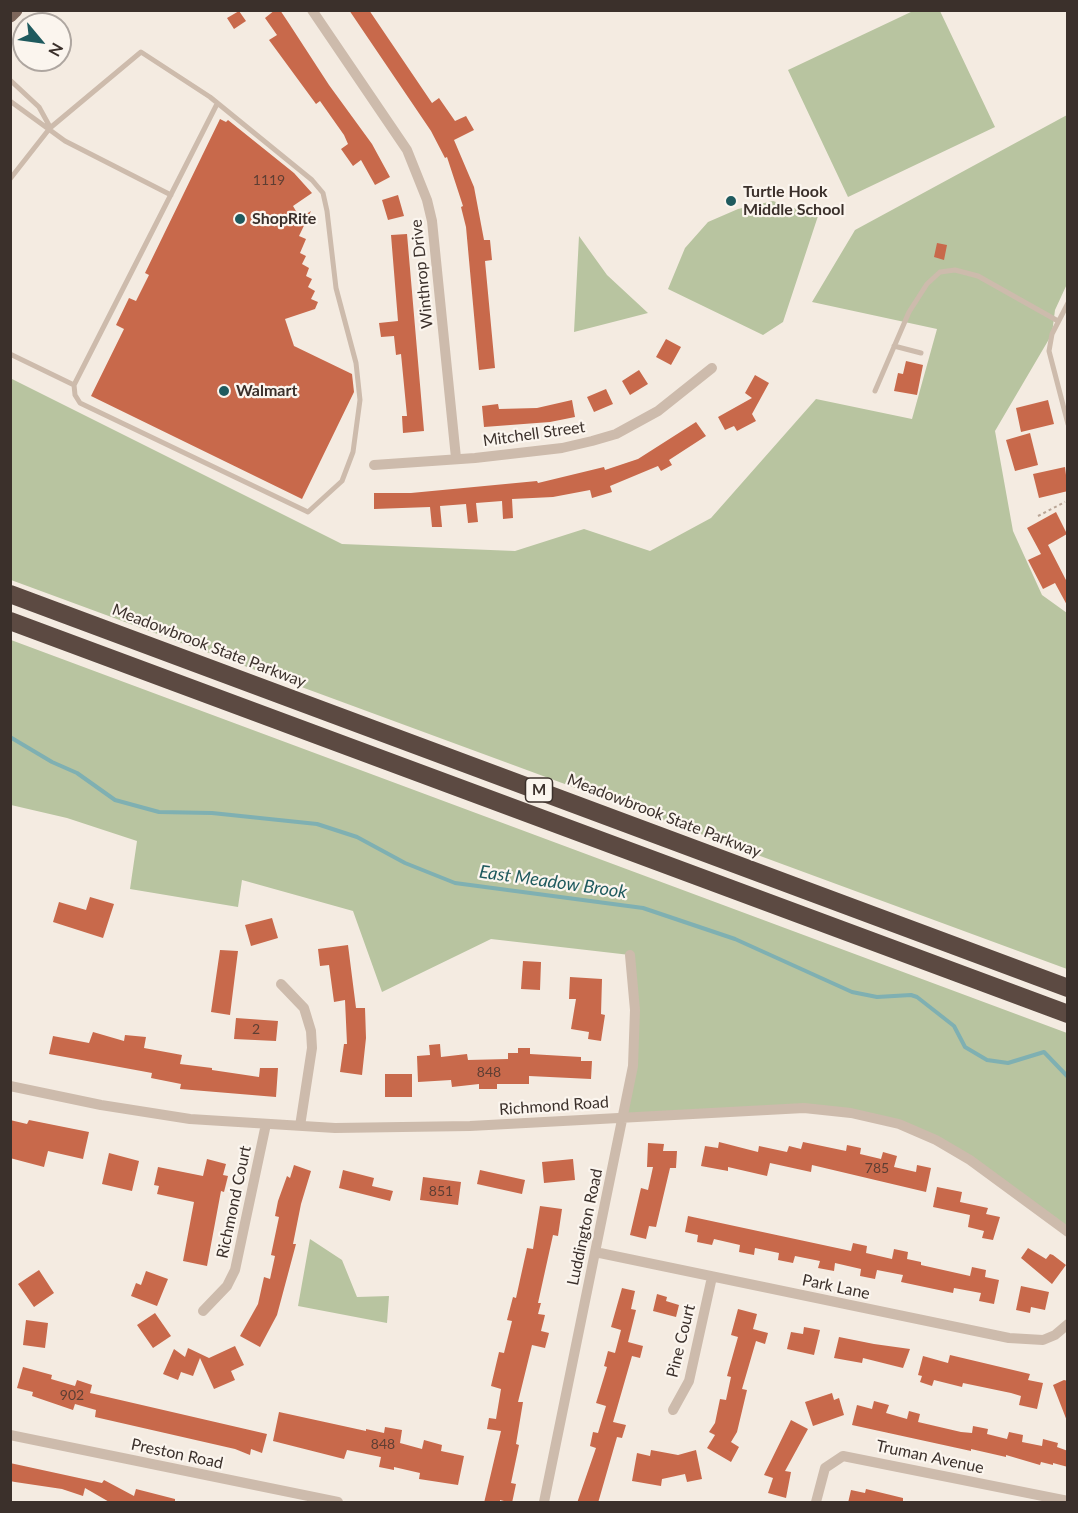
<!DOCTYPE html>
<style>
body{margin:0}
#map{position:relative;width:1078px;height:1513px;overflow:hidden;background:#f4ebe1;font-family:Lato,sans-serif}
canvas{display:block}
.frame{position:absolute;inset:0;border:12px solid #3b302b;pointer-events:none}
.north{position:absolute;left:12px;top:12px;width:60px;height:60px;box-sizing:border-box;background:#fbf5ee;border:2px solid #aea6a0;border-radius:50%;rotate:119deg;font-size:16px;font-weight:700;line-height:24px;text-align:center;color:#3b302b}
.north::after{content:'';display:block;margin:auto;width:21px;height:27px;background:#1f5a5e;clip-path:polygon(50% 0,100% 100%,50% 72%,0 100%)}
</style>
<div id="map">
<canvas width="1078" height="1513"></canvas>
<div class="frame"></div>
<div class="north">N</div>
</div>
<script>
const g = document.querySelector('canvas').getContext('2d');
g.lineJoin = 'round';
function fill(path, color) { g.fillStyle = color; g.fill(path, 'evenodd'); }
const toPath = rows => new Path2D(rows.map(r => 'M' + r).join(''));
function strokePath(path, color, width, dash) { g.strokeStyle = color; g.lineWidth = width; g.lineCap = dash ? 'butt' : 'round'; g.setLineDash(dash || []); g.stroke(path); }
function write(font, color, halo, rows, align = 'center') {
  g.font = font + ' Lato,sans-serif'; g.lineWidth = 4.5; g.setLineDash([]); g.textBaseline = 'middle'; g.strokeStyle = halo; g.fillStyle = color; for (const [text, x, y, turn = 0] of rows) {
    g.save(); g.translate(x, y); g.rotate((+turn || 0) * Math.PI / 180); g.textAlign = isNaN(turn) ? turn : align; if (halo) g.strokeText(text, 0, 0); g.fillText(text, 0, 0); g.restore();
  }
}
const green = toPath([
 [913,11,940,11,995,127,848,197,788,70],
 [1067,115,1067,284,1055,310,1052,334,995,431,1013,531,1042,595,1067,613,1067,969,11,580,10,378,342,544,515,551,584,529,650,551,711,518,816,399,912,419,937,329,812,302,855,230],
 [773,201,818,216,783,322,763,335,668,289,685,248,708,222,738,209],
 [579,236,607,275,648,313,574,332],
 [11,640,1067,1033,1067,1232,970,1160,899,1124,804,1108,623,1117,633,1066,630,955,491,939,382,992,353,911,242,880,238,907,130,889,137,841,67,818,11,805],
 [310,1239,342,1260,357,1297,389,1296,387,1323,298,1306]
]);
const stream = toPath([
 [10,737,52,762,77,773,115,800,159,812,212,813,317,824,357,837,405,863,455,883,643,908,735,939,852,992,877,997,911,995,917,997,954,1026,965,1047,987,1060,1008,1063,1044,1052,1068,1077]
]);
const building = toPath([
 [275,10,280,10,290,25,329,85,372,144,390,177,375,185,361,160,353,166,341,149,348,144,344,135,320,101,316,104,269,40,277,35,265,18],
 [349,10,369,10,432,103,439,98,455,121,466,116,474,130,454,140,474,187,484,240,490,240,492,260,485,261,495,368,479,370,466,227,461,207,463,206,447,157,445,158,431,131],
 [239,11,246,21,234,29,227,18],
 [220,119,226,122,228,120,294,173,312,193,293,206,300,218,311,211,299,236,306,239,300,253,306,256,302,264,309,268,306,276,312,279,308,287,315,291,311,299,318,302,315,309,285,319,294,346,352,374,354,392,302,499,91,396,124,329,116,325,129,298,136,301,149,275,145,273],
 [398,195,404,216,388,220,382,200],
 [407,234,424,431,403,433,402,416,407,416,401,354,396,355,394,336,381,337,379,323,398,321,391,235],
 [937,243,947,245,944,260,934,257],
 [666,339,681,347,671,365,656,357],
 [906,361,923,365,917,395,894,391,898,373,903,374],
 [639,370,648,384,630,395,622,381],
 [755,375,769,383,752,414,756,421,737,431,734,426,725,430,718,417,752,398,745,393],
 [606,389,613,404,594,412,587,397],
 [572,400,575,417,550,422,484,427,482,406,498,404,499,409,537,408],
 [1048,400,1054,424,1021,432,1016,408],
 [696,422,706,436,669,460,672,465,661,471,658,466,610,486,612,492,592,498,590,490,553,497,512,499,513,518,503,519,502,501,476,503,478,522,468,523,466,504,440,506,442,527,432,527,430,507,374,509,374,493,411,493,537,481,538,483,604,467,605,470,638,459],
 [1030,433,1038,465,1015,471,1006,440],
 [1065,467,1068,491,1039,498,1033,474],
 [1056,512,1067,534,1048,545,1068,584,1068,607,1055,583,1043,589,1028,560,1041,554,1027,528],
 [90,897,114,904,103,938,53,922,59,902,86,910],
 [272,918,278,938,251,946,245,925],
 [348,945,356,1008,365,1008,366,1038,362,1075,340,1072,344,1044,347,1044,345,1000,334,1002,329,965,320,966,318,949],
 [220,950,238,951,230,1015,211,1012],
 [523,961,541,962,540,990,521,989],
 [570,977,602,979,601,1014,605,1015,601,1041,588,1039,589,1032,571,1029,576,999,569,999],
 [236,1018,278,1021,276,1041,234,1039],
 [93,1032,124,1041,125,1035,146,1037,144,1048,182,1055,180,1064,212,1068,212,1070,259,1077,260,1068,278,1068,276,1097,180,1089,181,1084,151,1078,152,1073,49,1054,53,1036,89,1043],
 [440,1044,441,1057,467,1054,468,1060,508,1059,508,1053,518,1053,518,1048,530,1048,530,1054,581,1057,581,1061,592,1061,591,1079,529,1076,529,1084,497,1084,497,1089,479,1089,479,1084,452,1087,451,1080,418,1082,417,1056,430,1055,429,1045],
 [385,1074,412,1074,412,1097,385,1097],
 [10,1120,27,1124,29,1120,89,1132,83,1159,48,1151,44,1167,10,1158],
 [719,1142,758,1152,759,1146,787,1152,789,1146,801,1149,803,1142,846,1151,847,1145,861,1148,860,1154,881,1159,883,1152,897,1156,894,1167,916,1172,917,1165,931,1168,926,1192,812,1165,811,1172,770,1163,767,1176,728,1167,728,1171,701,1166,705,1146,718,1148],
 [648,1143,664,1144,663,1151,677,1151,676,1168,670,1168,656,1227,649,1226,646,1239,630,1235,641,1188,648,1190,653,1167,647,1167],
 [109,1153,139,1161,132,1191,102,1184],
 [207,1159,226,1164,223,1175,228,1176,224,1192,221,1191,207,1266,183,1261,194,1202,157,1194,159,1186,154,1185,158,1167,203,1176],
 [573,1159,575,1180,544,1183,542,1162],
 [294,1165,311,1171,301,1204,293,1244,296,1244,277,1315,260,1347,240,1336,258,1304,264,1277,270,1279,275,1256,271,1255,279,1217,275,1216,278,1201,287,1176,290,1178],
 [343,1170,374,1178,372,1186,393,1191,390,1201,339,1188],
 [480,1170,525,1180,522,1194,477,1184],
 [423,1177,461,1182,458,1205,420,1200],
 [937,1187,962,1192,960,1202,988,1208,986,1214,1000,1217,993,1240,982,1238,984,1231,968,1227,970,1215,933,1207],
 [540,1206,562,1209,558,1236,553,1235,538,1303,541,1303,538,1314,545,1315,541,1331,549,1333,545,1348,532,1345,518,1402,523,1402,516,1444,519,1445,511,1483,516,1484,512,1503,500,1500,500,1503,484,1503,501,1431,487,1429,489,1418,496,1419,501,1389,491,1386,499,1352,504,1353,512,1321,507,1320,513,1297,516,1298,527,1248,533,1249],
 [688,1216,851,1251,853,1243,867,1246,866,1253,892,1259,894,1249,908,1252,907,1259,921,1262,921,1265,970,1276,972,1267,986,1270,985,1277,999,1280,994,1304,979,1301,981,1293,954,1288,953,1293,901,1282,903,1275,877,1270,875,1279,860,1276,861,1269,835,1263,834,1271,818,1268,820,1261,795,1256,793,1263,778,1260,779,1253,755,1248,754,1255,739,1252,740,1245,714,1239,712,1245,697,1242,698,1235,685,1232],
 [1028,1248,1046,1259,1050,1254,1053,1255,1066,1265,1052,1284,1021,1258],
 [39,1270,54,1293,34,1307,18,1284],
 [146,1271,168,1279,157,1306,131,1296,136,1283,141,1285],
 [1021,1286,1049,1292,1045,1310,1031,1307,1030,1313,1016,1310],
 [622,1288,635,1291,631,1309,636,1310,628,1342,643,1346,640,1358,632,1356,613,1422,626,1425,622,1438,617,1437,598,1503,577,1503,596,1448,590,1446,593,1432,598,1433,606,1406,596,1403,607,1367,604,1366,608,1351,615,1353,621,1330,611,1327],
 [657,1294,667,1297,666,1301,679,1305,676,1317,653,1311],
 [738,1309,757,1314,753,1329,768,1333,765,1344,756,1341,742,1389,747,1390,737,1432,731,1442,739,1447,731,1462,707,1448,715,1435,709,1432,715,1423,720,1399,726,1400,731,1377,727,1376,738,1337,731,1335],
 [155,1313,171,1336,153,1348,137,1325],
 [26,1320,48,1323,45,1348,23,1345],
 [804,1327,820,1330,814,1355,787,1349,791,1332,803,1334],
 [839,1337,874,1344,910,1349,903,1368,863,1358,862,1363,834,1358],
 [235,1346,244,1365,231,1371,235,1380,214,1389,200,1358,193,1376,181,1372,178,1380,163,1374,174,1349,185,1357,188,1348,209,1358],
 [950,1355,1030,1374,1028,1380,1043,1383,1037,1409,1019,1405,1021,1396,1011,1393,963,1383,962,1387,934,1380,932,1386,920,1382,922,1376,918,1375,923,1356,948,1363],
 [23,1367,52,1375,51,1379,75,1386,77,1380,92,1385,90,1393,267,1434,262,1453,251,1449,250,1455,235,1449,95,1417,96,1410,75,1404,73,1410,32,1396,33,1392,17,1388],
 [1064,1380,1068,1381,1067,1421,1053,1385],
 [832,1393,834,1400,839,1398,844,1415,813,1426,805,1402],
 [874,1401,889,1405,886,1413,907,1419,909,1411,920,1414,918,1422,961,1432,972,1433,973,1426,988,1429,987,1434,1007,1439,1009,1432,1023,1435,1022,1442,1042,1446,1043,1439,1058,1443,1057,1447,1068,1451,1068,1467,1053,1463,1053,1465,1041,1462,1040,1465,1006,1455,1006,1457,971,1449,971,1451,852,1425,857,1405,872,1409],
 [279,1412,366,1431,366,1429,384,1433,385,1427,402,1430,400,1443,422,1449,424,1440,442,1445,441,1451,464,1456,458,1485,419,1479,420,1473,394,1467,394,1470,379,1467,381,1457,347,1450,344,1459,273,1441],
 [791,1420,808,1429,785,1471,791,1472,786,1498,768,1493,773,1478,764,1475],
 [651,1450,678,1455,696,1450,702,1479,687,1482,685,1474,662,1479,661,1486,632,1481,637,1453,650,1456],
 [10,1463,102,1483,104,1480,134,1496,136,1489,175,1499,175,1503,111,1503,85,1488,83,1496,62,1489,15,1482,10,1481],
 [866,1489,903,1498,903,1503,848,1503,851,1490,865,1493]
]);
const path = toPath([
 [1038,516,1065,502]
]);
const lane = toPath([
 [10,80,39,107,50,127],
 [10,101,65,141,171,195],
 [10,179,50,128,141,52,210,97,312,180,323,193,327,211,336,288,356,363,360,400,353,452,342,481,308,512,80,403,75,395,74,385,217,104],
 [1068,303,1052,334,1049,351,1068,424],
 [894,346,921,353],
 [10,354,74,385],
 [875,391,909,312,927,284,940,272,955,270,978,276,1058,321]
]);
const street = toPath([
 [312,10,407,150,427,200,432,221,456,458],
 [374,465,475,458,562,448,592,441,616,434,658,411,712,368],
 [281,984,304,1008,311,1031,312,1048,300,1126],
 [10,1086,101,1105,190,1119,335,1128,470,1126,804,1108,851,1113,899,1124,936,1140,970,1160,1068,1232],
 [595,1252,1009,1338,1043,1340,1055,1335,1068,1324],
 [203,1311,227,1286,235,1270,266,1124],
 [673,1410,689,1381,712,1277],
 [10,1435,338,1502],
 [544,1502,633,1066,635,1010,630,955],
 [816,1502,825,1468,843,1456,1068,1501]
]);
const primary = toPath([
 [10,15,15,10]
]);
const highway = toPath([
 [10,594,1068,988],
 [10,621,1068,1014]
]);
const markers = [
 [731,201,6,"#1f5a5e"],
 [240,219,6,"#1f5a5e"],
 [224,391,6,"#1f5a5e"]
];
const numberNames = [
 ["1119",269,180],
 ["2",256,1029],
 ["848",489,1072],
 ["785",877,1168],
 ["851",441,1191],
 ["902",72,1395],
 ["848",383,1444]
];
const shields = [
 [539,790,27]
];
const shieldNames = [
 ["M",539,790]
];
const poiNames = [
 ["Turtle Hook",743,192],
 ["Middle School",743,210],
 ["ShopRite",252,219],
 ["Walmart",236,391]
];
const streetNames = [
 ["Winthrop Drive",422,274,-96],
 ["Mitchell Street",534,434,-8],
 ["Meadowbrook State Parkway",209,646,21],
 ["Meadowbrook State Parkway",664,816,21],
 ["Richmond Road",554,1106,-4],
 ["Richmond Court",234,1202,-78],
 ["Luddington Road",585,1227,-78],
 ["Park Lane",836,1287,12],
 ["Pine Court",681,1341,-76],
 ["Preston Road",177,1454,12],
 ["Truman Avenue",930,1457,12]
];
const waterNames = [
 ["East Meadow Brook",553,882,8]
];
fill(green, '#b8c4a0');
strokePath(stream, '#7fb0b2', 4);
fill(building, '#c8694b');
strokePath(path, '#b9a596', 2, [3, 3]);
strokePath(lane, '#cdbbac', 5);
strokePath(street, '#cdbbac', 10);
strokePath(primary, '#7d675c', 15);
strokePath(highway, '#5c4a42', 18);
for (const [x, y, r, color] of markers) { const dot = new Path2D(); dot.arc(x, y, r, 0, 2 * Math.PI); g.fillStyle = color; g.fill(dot); strokePath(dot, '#fbf5ee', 2); }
write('14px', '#5e3e33', null, numberNames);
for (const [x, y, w] of shields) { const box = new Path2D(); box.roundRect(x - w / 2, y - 12, w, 24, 4.5); g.fillStyle = '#fbf5ee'; g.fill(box); strokePath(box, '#3b302b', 1.5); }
write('bold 15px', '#3b302b', null, shieldNames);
write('bold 16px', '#3b302b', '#fbf5ee', poiNames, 'left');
write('16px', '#3b302b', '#fbf5ee', streetNames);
write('italic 18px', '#1f5a5e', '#fbf5ee', waterNames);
</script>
